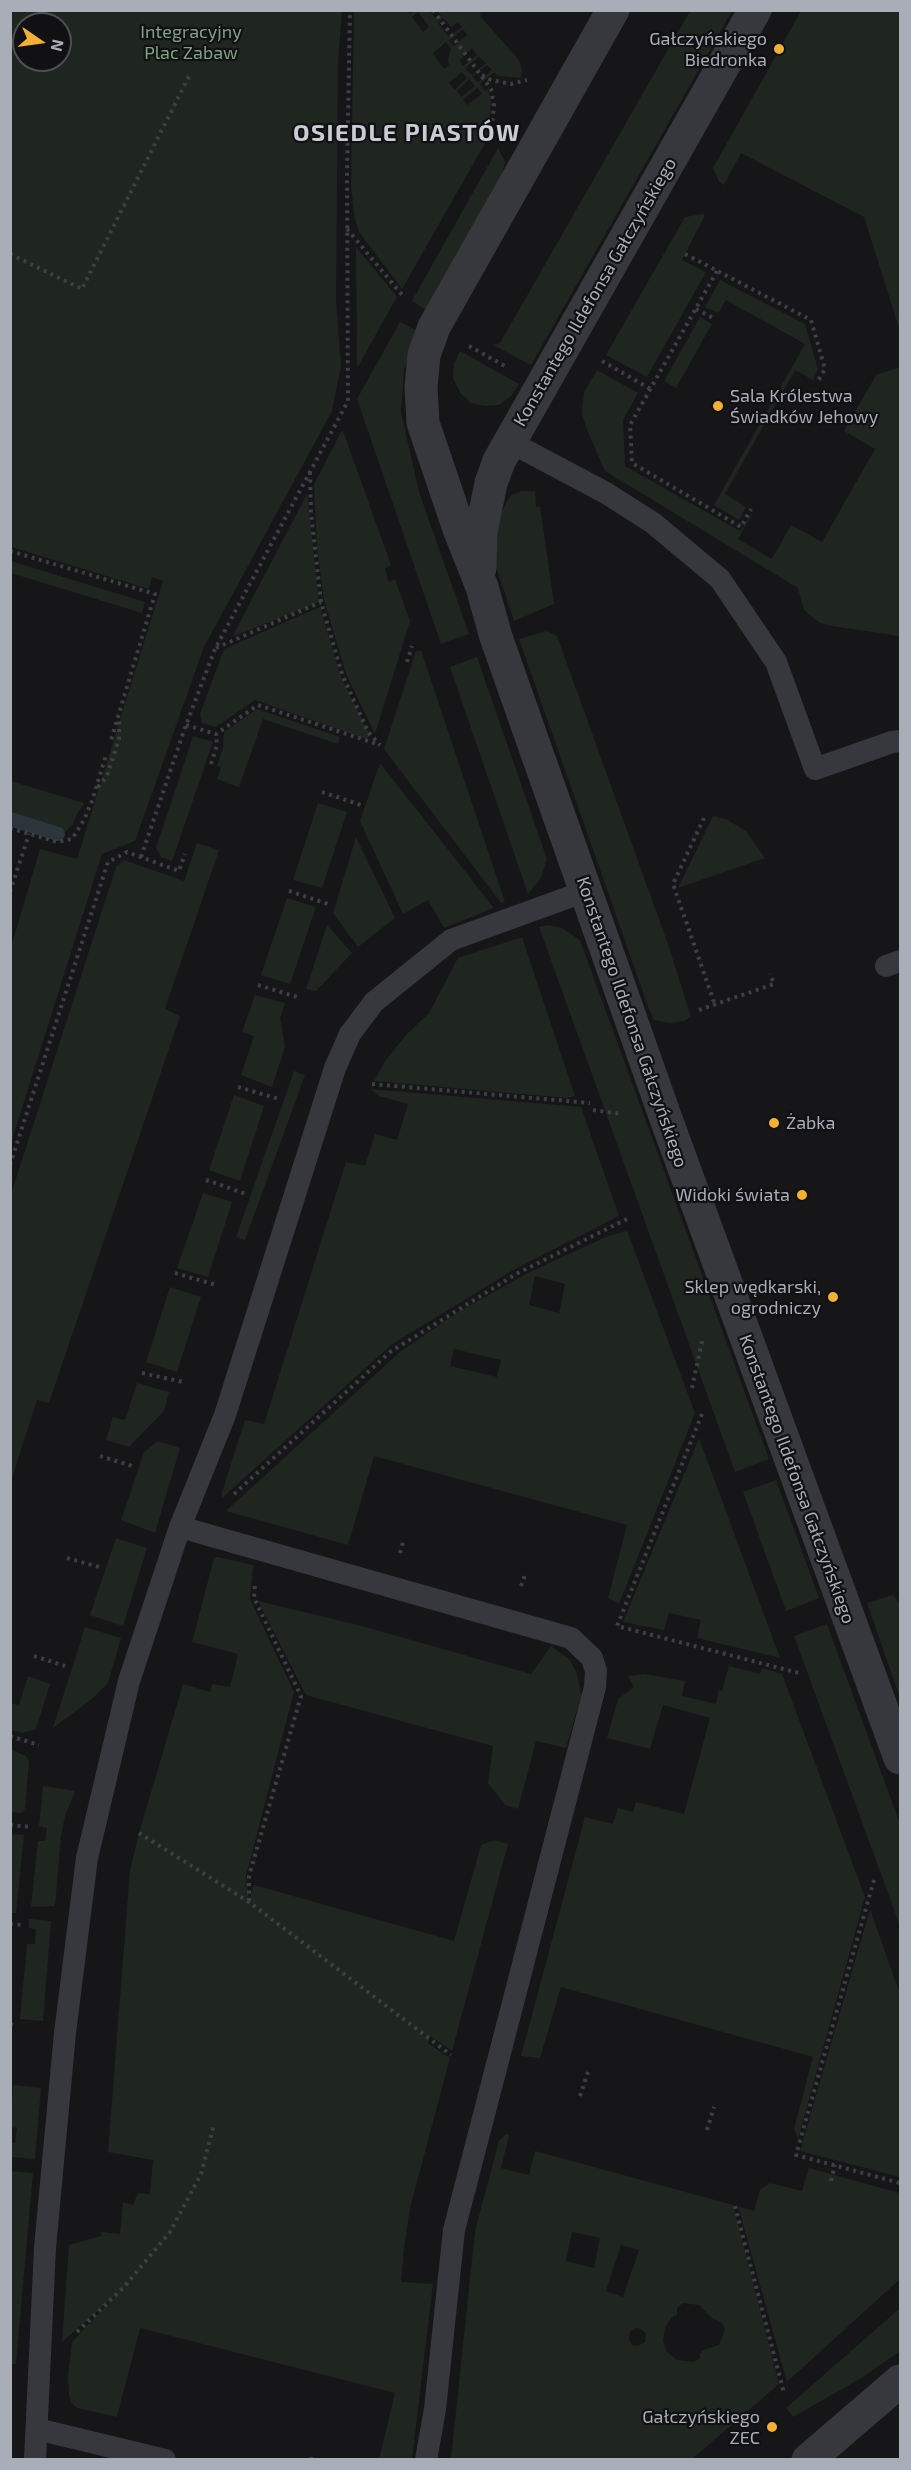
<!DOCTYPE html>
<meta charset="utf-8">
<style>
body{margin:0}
#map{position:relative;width:911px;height:2470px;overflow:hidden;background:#161618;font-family:"Exo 2",sans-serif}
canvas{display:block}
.frame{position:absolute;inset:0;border:12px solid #a8adb8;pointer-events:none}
.north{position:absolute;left:12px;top:12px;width:60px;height:60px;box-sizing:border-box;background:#111113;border:2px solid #4d4f55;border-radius:50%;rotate:103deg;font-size:16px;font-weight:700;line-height:24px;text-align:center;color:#a8adb8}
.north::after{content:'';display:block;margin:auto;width:21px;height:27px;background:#f2b134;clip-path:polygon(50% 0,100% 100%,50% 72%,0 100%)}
</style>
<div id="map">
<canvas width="911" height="2470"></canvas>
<div class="frame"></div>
<div class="north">N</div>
</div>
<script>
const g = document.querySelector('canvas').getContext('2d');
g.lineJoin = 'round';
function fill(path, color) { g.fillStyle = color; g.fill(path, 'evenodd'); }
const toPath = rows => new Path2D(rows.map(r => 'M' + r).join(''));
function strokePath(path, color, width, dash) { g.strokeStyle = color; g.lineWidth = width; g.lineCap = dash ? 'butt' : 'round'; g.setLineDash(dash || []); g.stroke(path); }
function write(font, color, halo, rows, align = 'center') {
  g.font = font + ' "Exo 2",sans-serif'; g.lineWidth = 4.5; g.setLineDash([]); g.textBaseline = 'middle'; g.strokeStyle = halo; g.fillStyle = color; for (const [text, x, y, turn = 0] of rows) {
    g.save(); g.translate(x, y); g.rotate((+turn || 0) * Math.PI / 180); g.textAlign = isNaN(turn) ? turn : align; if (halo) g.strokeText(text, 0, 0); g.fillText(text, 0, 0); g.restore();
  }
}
const green = toPath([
 [10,11,342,11,338,62,336,301,341,366,332,411,204,647,135,841,102,854,11,1143,11,947,40,849,77,859,163,581,152,577,149,589,11,547],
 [24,24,60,24,60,60,24,60],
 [354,11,407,11,410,14,413,11,430,11,437,20,441,16,438,11,480,11,481,17,519,60,522,71,521,78,498,76,494,72,480,84,485,91,488,89,491,101,488,138,402,289,359,232,354,216,351,184],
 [418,12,429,27,423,32,412,17],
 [443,18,451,27,458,22,462,27,449,37,438,23],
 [463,29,467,35,454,46,449,41],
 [446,42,451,49,448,59,449,65,444,69,433,53],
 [472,48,477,55,463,66,460,60],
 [479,57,486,63,472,75,465,68],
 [487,65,492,70,478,82,472,77],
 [462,72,467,78,455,90,449,83],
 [469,79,475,86,461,97,457,91],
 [477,88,482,94,467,105,463,100],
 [690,11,732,11,531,365,493,345,500,343],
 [801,11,900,11,900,331,864,217,741,153,724,185,719,182,713,168],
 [498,148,505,162,500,182,428,311,412,301],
 [702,214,705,215,682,260,706,272,647,377,606,355,685,217],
 [356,247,397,297,357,368],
 [720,280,805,324,818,369,813,380,795,370,725,494,746,507,739,520,714,505,805,344,726,300,718,313,705,307],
 [700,317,712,324,676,388,664,381],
 [400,322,417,331,404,370,401,412,419,492,469,634,441,644,357,399],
 [460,351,519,384,511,396,499,405,484,406,471,403,461,394,453,378,454,364],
 [900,367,900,638,899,636,832,626,820,623,811,616,804,610,798,588,605,471,587,430,582,414,584,392,597,370,638,393,623,420,625,466,740,531,754,511,738,539,772,559,791,525,822,542,875,449,844,431,876,375],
 [343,431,391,565,385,569,389,582,395,579,410,621,375,734,346,674,324,600,317,548,314,484,341,432],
 [522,491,535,491,536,507,540,506,554,604,514,621,496,567,498,518,511,495],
 [307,494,319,602,232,637],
 [11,561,145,602,142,613,11,573],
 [320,607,340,675,370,736,366,739,255,700,216,727,202,723,200,714,224,649],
 [547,631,557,636,669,947,691,1017,684,1021,670,1023,654,1020,649,1009,519,639],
 [421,650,505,902,501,903,384,749,416,651],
 [477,657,547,859,541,878,528,894,450,667],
 [257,709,340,737,338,744,263,719,239,787,217,779,221,768,217,766,223,748,224,732],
 [193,736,213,742,172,861,161,857,156,848],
 [380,763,494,908,444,928,428,900,403,914,360,821],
 [11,781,84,803,77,814,73,824,65,832,58,834,11,819],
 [318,803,347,812,322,888,293,880],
 [713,816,726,819,746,831,765,858,678,888],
 [356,837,395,918,358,947,333,913],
 [197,843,219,850,165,1009,180,1016,49,1403,37,1400,11,1481,11,1194,116,867,124,860,184,881],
 [287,898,316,907,290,984,261,975],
 [327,925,352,953,316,991,306,989],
 [548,925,562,928,580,940,769,1459,735,1472,539,927],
 [522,937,575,1096,567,1098,374,1081,385,1061,407,1034,429,1013,458,958],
 [255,995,285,1003,280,1018,285,1047,272,1087,241,1075,254,1036,242,1032],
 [294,1071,305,1075,245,1240,236,1237],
 [370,1089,581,1107,619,1216,515,1269,391,1345,222,1498,222,1492,245,1420,264,1424,346,1162,365,1166,375,1134,397,1140,408,1104,379,1096],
 [234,1095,264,1106,240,1181,209,1170],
 [203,1193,232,1202,208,1277,177,1268],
 [627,1231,695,1413,619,1604,608,1598,627,1525,374,1456,348,1545,226,1511,400,1352,458,1312,530,1272,608,1236],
 [535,1276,565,1284,559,1313,529,1305],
 [454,1349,501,1360,497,1377,450,1366],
 [170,1287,201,1297,177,1372,146,1362],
 [137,1383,169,1392,164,1411,129,1447,106,1440,113,1417,125,1420],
 [699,1438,780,1658,697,1638,701,1620,669,1613,664,1630,623,1622],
 [158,1441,180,1448,155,1533,121,1520,144,1452],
 [776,1480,819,1598,786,1611,743,1492],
 [116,1538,147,1548,123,1626,90,1615],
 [218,1557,253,1565,250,1599,294,1692,246,1876,249,1900,254,1885,454,1941,481,1845,495,1840,508,1844,452,2051,430,2036,428,2043,450,2058,410,2208,404,2248,401,2282,433,2284,412,2459,379,2459,395,2393,140,2328,117,2417,77,2408,71,2403,69,2394,68,2376,72,2342,116,2295,62,2342,69,2245,101,2236,102,2232,120,2234,123,2202,133,2205,138,2193,150,2194,153,2160,108,2152,130,1870,139,1833,183,1684,210,1692,212,1684,230,1687,238,1654,192,1642,214,1558],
 [893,1595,900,1603,900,1698,867,1603],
 [258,1601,362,1626,531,1674,551,1646,570,1660,577,1674,580,1688,581,1696,566,1748,536,1741,518,1809,505,1805,488,1783,493,1746,306,1695],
 [827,1624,900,1824,900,1926,794,1636],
 [85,1627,121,1638,108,1683,92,1699,53,1728],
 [729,1666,760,1674,762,1668,782,1674,865,1897,798,2139,794,2129,813,2057,561,1987,540,2058,521,2056,585,1817,613,1824,618,1808,633,1812,636,1802,684,1814,710,1718,663,1705,650,1749,607,1738,618,1699,634,1687,628,1676,644,1674,685,1681,682,1696,716,1704,719,1690,722,1691],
 [28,1676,50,1684,36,1729,23,1733,11,1730,11,1703,19,1705],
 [10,1749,26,1756,29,1762,25,1809,21,1813,11,1812],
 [43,1786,75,1791,65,1816,61,1836,55,1906,31,1907,38,1841,45,1841,47,1828,39,1826],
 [10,1834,24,1835,16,1913,11,1913],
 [870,1909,900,1994,900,2177,800,2151],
 [29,1919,51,1921,43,2021,20,2019,27,1944,35,1944,36,1929,29,1928],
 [13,2085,41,2088,35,2159,11,2157,11,2143,15,2143,17,2128,11,2127],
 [506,2134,509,2135,501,2168,529,2175,535,2151,733,2205,779,2384,692,2459,451,2459,475,2231,499,2141],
 [572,2232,600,2238,594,2268,566,2261],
 [621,2245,639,2250,623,2297,606,2291],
 [683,2303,699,2305,712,2318,722,2323,725,2329,719,2345,703,2350,700,2354,700,2358,694,2362,677,2360,666,2351,663,2341,665,2328,671,2318,677,2315,677,2308],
 [636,2328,641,2329,646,2334,645,2342,638,2346,632,2345,629,2340,630,2332],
 [809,2168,900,2193,900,2279,787,2382,738,2206,754,2211,760,2190,770,2183,802,2191],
 [10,2171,33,2173,16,2364,10,2364],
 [900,2308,900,2351,863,2377,793,2417,786,2408]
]);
const stream = toPath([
 [10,819,58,834]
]);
const path = toPath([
 [433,10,491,89,494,106,490,140],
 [482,75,491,80,511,84,527,80],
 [347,229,403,296],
 [10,254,82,289,189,76],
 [685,254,811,320,825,369,818,381],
 [717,271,630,425,632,463,741,527,751,509],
 [696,309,715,319],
 [469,346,505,366],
 [602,361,654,391],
 [310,472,311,513,321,602,342,674,368,732,380,745],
 [10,551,155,594,111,740],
 [216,648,321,602],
 [407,662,412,646],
 [186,725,216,734,258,705,380,745],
 [211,764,217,745,216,734],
 [98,787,107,776,119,739,119,718],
 [322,792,361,805],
 [704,818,673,884,715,1005],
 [10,828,57,842,72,839,84,820,92,801,106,755],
 [141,857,186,725,215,649,348,401,347,171,350,10],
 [289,891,328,904],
 [10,892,29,834],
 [258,985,297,997],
 [699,1010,774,984,770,974],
 [372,1084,590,1103],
 [238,1087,279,1099],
 [593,1110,622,1114],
 [10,1165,108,862,127,852,179,871,185,854],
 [206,1180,246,1194],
 [175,1273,216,1285],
 [142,1373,183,1382],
 [692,1388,702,1341],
 [702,1414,617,1626,799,1673],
 [100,1456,132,1466],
 [234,1494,390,1352,516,1274,629,1218],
 [400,1553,403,1542],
 [67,1558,99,1567],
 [521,1586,525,1575],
 [34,1656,65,1666],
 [10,1736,39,1745],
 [10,1825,32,1827],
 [139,1833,249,1902,451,2055],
 [874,1880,796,2155,900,2183],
 [249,1901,249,1876,301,1696,254,1598,255,1584],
 [10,1924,22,1925],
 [10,2024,13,2025],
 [580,2096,588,2072],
 [707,2130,714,2107],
 [831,2181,835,2165],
 [735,2206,784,2393],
 [77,2332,124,2287,170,2232,201,2174,214,2124],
 [311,2460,313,2453]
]);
const lane = toPath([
 [510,442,606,493,653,523,720,579,776,662,815,769,892,742,900,741],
 [886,966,900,961],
 [180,1527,571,1638,592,1658,596,1671,595,1687,454,2230,435,2409,426,2460],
 [37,2429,165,2460],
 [35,2460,45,2248,65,2033,87,1858,129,1681,180,1527,225,1415,335,1068,350,1034,374,1002,451,940,586,891]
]);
const street = toPath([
 [613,10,434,327,424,355,421,387,423,423,459,529,482,587,496,637,665,1116,900,1758],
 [480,568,481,532,491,483,499,461,755,10],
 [808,2460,900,2381]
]);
const markers = [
 [779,49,6,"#f2b134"],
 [718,406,6,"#f2b134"],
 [774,1123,6,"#f2b134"],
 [802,1195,6,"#f2b134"],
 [833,1297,6,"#f2b134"],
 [772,2427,6,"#f2b134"]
];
const parkNames = [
 ["Integracyjny",191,32],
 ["Plac Zabaw",191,53]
];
const poiNames = [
 ["Gałczyńskiego",767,39],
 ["Biedronka",767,60],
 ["Sala Królestwa",730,396,"left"],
 ["Świadków Jehowy",730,417,"left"],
 ["Żabka",786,1123,"left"],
 ["Widoki świata",790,1195],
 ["Sklep wędkarski,",821,1287],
 ["ogrodniczy",821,1308],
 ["Gałczyńskiego",760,2417],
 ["ZEC",760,2438]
];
const streetNames = [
 ["Konstantego Ildefonsa Gałczyńskiego",595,292,-60],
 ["Konstantego Ildefonsa Gałczyńskiego",632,1022,71],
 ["Konstantego Ildefonsa Gałczyńskiego",797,1479,70]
];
const districtNames = [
 ["OSIEDLE PIASTÓW",407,133]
];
fill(green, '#1e261f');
strokePath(stream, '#2c353c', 14);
strokePath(path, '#3d3f44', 4, [3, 4.5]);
strokePath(lane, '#37383d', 22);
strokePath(street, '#37383d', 33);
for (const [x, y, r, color] of markers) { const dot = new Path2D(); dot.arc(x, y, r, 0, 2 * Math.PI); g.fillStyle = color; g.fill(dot); strokePath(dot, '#111113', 2); }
write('18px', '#7fa381', '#111113', parkNames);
write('18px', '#a8adb8', '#111113', poiNames, 'right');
write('18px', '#a8adb8', '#111113', streetNames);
g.letterSpacing = '1.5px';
write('bold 24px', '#c9ccd4', '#111113', districtNames);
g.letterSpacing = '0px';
</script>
